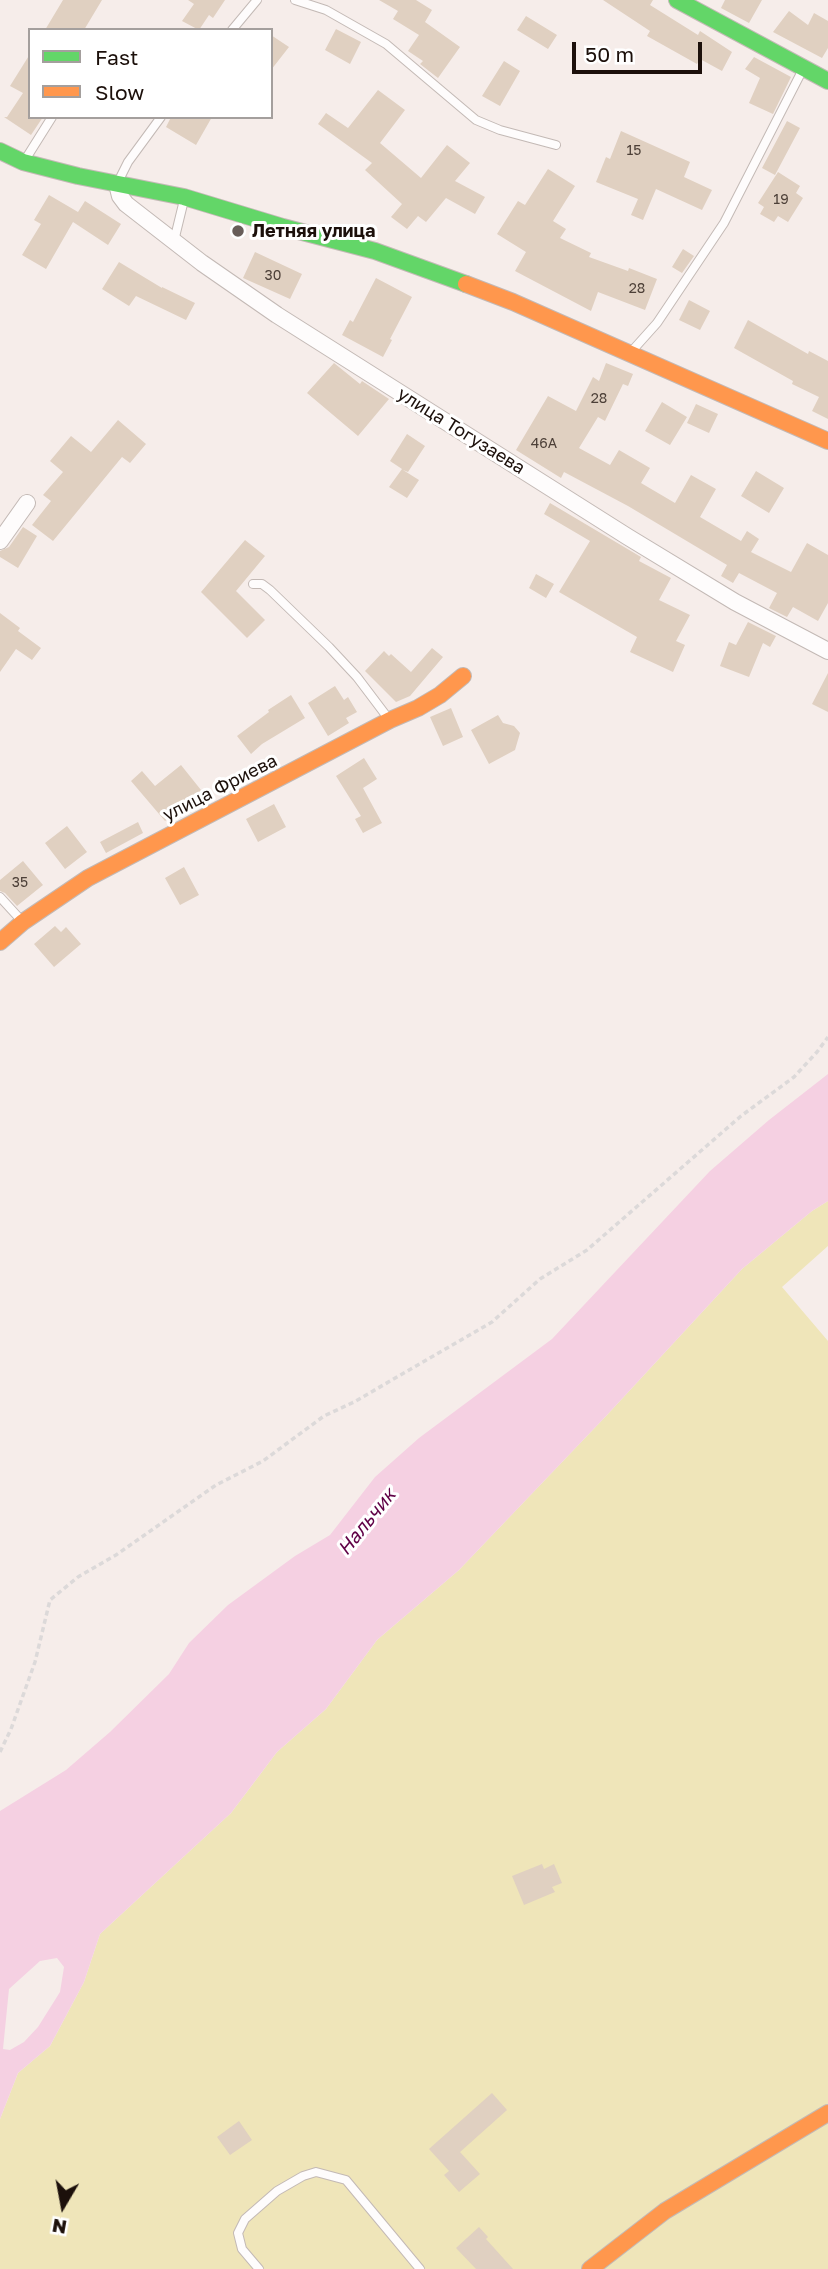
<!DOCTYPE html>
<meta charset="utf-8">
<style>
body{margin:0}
#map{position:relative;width:828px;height:2269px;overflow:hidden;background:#f6edea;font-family:"Golos Text",sans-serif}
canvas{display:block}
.legend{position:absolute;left:28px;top:28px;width:245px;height:91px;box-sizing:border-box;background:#fff;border:2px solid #a49f9d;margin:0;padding:9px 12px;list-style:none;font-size:21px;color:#1c100b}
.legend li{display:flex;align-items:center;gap:14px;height:35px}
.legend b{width:35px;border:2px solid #a49f9d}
.north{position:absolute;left:28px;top:2171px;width:70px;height:70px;-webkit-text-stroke:5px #fff;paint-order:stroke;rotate:190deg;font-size:19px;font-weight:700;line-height:28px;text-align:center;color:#1c100b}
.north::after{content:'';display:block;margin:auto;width:24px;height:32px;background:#1c100b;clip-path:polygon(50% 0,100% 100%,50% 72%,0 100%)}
.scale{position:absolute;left:572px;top:42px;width:130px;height:32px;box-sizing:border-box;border:4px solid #1c100b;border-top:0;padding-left:9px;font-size:21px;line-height:24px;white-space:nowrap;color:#1c100b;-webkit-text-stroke:5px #fff;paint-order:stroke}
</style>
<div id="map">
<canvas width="828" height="2269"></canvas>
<ul class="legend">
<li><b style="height:9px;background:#63d668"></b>Fast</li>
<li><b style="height:9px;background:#ff974d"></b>Slow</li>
</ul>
<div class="north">N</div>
<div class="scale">50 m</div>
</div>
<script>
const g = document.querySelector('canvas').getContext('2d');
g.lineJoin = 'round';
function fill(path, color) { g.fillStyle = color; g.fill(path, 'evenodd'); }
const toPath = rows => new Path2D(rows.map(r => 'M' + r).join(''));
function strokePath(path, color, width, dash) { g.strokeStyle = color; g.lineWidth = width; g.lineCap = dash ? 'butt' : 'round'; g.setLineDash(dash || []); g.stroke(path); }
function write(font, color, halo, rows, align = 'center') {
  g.font = font + ' "Golos Text",sans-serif'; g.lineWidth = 6; g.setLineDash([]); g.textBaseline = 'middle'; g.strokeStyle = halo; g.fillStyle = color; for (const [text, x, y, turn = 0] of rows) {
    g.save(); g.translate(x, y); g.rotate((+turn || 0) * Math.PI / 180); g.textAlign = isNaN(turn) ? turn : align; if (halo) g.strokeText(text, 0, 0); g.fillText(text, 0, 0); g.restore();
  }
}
const green = toPath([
 [828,1201,828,1246,782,1287,828,1341,828,2269,0,2269,0,2119,18,2073,50,2046,84,1982,100,1934,231,1813,277,1752,326,1709,377,1640,459,1570,607,1415,742,1269,812,1211]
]);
const water = toPath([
 [828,1074,828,1201,812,1211,742,1269,607,1415,459,1570,377,1640,326,1709,277,1752,231,1813,100,1934,84,1982,50,2046,18,2073,0,2119,0,1811,66,1770,110,1732,169,1674,189,1643,228,1605,295,1556,330,1535,375,1477,419,1438,552,1339,710,1171,769,1120],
 [57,1958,64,1967,60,1992,38,2027,24,2042,10,2050,3,2049,9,1989,40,1961]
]);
const building = toPath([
 [63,0,102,0,84,30,45,30],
 [188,0,225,0,213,18,209,15,199,30,182,21,194,4],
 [379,0,416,0,432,10,425,22,460,47,438,78,420,64,423,61,408,51,419,35,393,19,398,11],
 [603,0,653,0,650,5,698,35,700,31,732,52,722,71,700,59,697,64,647,36,650,31],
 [725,0,762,0,749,23,721,8],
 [789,11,808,25,814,13,828,21,828,48,822,58,773,32],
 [526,16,557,35,548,49,517,30],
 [336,29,361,42,350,64,325,50],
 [271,35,289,47,271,70],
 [30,54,30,117,43,117,31,135,4,117,7,117,23,93,10,86],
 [754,57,791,77,773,114,749,103,760,78,745,69],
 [504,61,520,71,500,106,482,96],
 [378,90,405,110,380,143,421,178,447,145,470,163,455,181,485,197,475,214,446,198,426,222,418,216,407,229,391,217,402,204,365,170,372,163,318,124,326,113,348,128],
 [171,117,212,117,196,145,166,127],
 [787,121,800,128,775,175,762,168],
 [621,131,690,162,684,177,712,190,702,210,656,189,643,220,631,215,638,199,596,182,606,157,610,159],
 [548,169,575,186,553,221,566,229,560,238,591,253,589,257,628,271,629,268,657,279,645,310,598,292,591,311,515,271,526,252,497,234,518,201,525,205],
 [778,172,800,186,796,193,803,198,788,222,778,216,774,222,760,214,764,207,758,203],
 [49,195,78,212,85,201,121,224,108,245,73,222,46,269,22,255,41,224,34,220],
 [683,249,694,256,682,273,672,267],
 [255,252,302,274,290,299,243,278],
 [119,262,162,288,162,287,195,303,186,320,136,296,129,306,102,289],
 [376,278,412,297,390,339,392,340,383,357,342,335,350,320,353,322],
 [689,300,710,311,700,330,679,320],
 [748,320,808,354,809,351,828,361,828,419,812,411,819,397,792,384,793,381,734,348],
 [334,363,360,384,362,381,389,399,358,436,307,393],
 [606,363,633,374,628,386,623,384,605,421,598,417,579,448,610,465,619,450,650,468,641,483,675,503,691,475,716,489,700,517,741,541,747,531,759,539,751,552,791,572,807,543,828,555,828,603,818,621,793,607,787,617,769,608,777,593,739,573,733,583,721,576,727,565,628,506,564,472,561,478,516,450,548,396,576,411,593,377,599,381],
 [662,402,687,417,670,445,645,431],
 [696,404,718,414,709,433,687,423],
 [118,420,146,444,130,463,122,457,53,541,32,525,51,501,43,495,63,472,50,461,71,436,91,452],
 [407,434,425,446,408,472,403,470,419,480,407,498,389,487,402,469,390,461],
 [756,471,784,488,769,513,741,496],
 [550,503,641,557,639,561,671,578,659,600,690,615,676,641,685,645,673,672,630,652,637,637,559,592,590,541,544,514],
 [23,527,37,536,18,568,0,557,0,551,9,547],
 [245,540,265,556,236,591,265,620,247,638,201,592],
 [536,574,554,584,546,598,529,588],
 [0,613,20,628,18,631,41,648,32,660,16,649,0,672],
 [748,622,776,636,770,647,763,643,749,677,720,666,729,642,736,645],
 [432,648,443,657,410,696,396,702,365,671,384,651,389,656,391,654,411,672],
 [828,673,828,712,812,704],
 [335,686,344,700,348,697,357,712,346,718,349,723,328,736,308,703],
 [291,695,305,718,262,744,251,754,237,736,269,712,268,710],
 [451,708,463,737,443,746,430,717],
 [498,715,503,723,514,726,520,733,515,750,489,764,471,730],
 [364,758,377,779,363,788,382,823,363,833,355,819,361,816,336,776],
 [181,765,201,790,165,821,131,781,142,771,155,786],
 [274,804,286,827,258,842,246,819],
 [138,822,143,833,106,853,100,842],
 [67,826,87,852,65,869,45,843],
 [23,861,43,885,17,906,5,893,0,891,0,880],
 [184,867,199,895,180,905,165,878],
 [55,926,61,932,66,927,81,944,54,967,34,944],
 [542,1864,544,1869,554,1864,562,1883,552,1887,555,1892,524,1905,512,1876],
 [492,2093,507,2110,460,2152,480,2174,459,2192,444,2175,449,2171,429,2149],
 [239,2121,252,2140,230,2155,217,2137],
 [479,2227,488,2237,486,2239,513,2269,476,2269,456,2248]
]);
const path = toPath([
 [0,1752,11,1729,35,1662,50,1600,78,1577,116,1555,216,1485,263,1461,324,1416,354,1402,492,1322,540,1279,587,1250,741,1116,794,1077,817,1052,828,1037]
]);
const lane = toPath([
 [295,0,326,10,386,44,476,120,500,130,556,145],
 [232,30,257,0],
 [25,160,52,117],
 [118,182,128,162,161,117],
 [174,241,184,200],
 [631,352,657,323,724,223,802,71],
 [253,584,262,584,270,590,329,647,357,677,388,718],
 [0,897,21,920],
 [259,2269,242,2249,238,2233,245,2219,277,2191,303,2176,316,2172,346,2180,420,2269]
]);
const street = toPath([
 [117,184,120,196,126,204,202,263,277,315,628,537,735,602,828,651],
 [0,541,27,503]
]);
const fast = toPath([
 [677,0,828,81],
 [0,151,23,162,78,176,184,197,283,227,375,251,466,284]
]);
const slow = toPath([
 [466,284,513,302,828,441],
 [0,942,23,922,88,878,390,720,418,708,440,695,463,676],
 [590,2269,665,2211,828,2113]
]);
const markers = [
 [238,231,7,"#685d59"]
];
const numberNames = [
 ["15",634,151],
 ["19",781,200],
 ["30",273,276],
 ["28",637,289],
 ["28",599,399],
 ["46А",544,444],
 ["35",20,883]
];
const poiNames = [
 ["Летняя улица",252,231]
];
const streetNames = [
 ["улица Тогузаева",461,431,32],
 ["улица Фриева",220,788,-27]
];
const waterNames = [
 ["Нальчик",367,1522,-51]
];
fill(green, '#efe5b9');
fill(water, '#f5d0e2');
fill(building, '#e0d0c1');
strokePath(lane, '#c3b9b5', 10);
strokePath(street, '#c3b9b5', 18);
strokePath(fast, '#c3b9b5', 18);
strokePath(slow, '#c3b9b5', 18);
strokePath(path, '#dcd9d9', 3.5, [5, 3.5]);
strokePath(lane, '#fefcfc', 8);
strokePath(street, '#fefcfc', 16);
strokePath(fast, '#63d668', 16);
strokePath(slow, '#ff974d', 16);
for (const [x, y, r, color] of markers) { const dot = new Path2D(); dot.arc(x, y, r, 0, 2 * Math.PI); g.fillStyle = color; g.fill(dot); strokePath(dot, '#fff', 2.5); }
write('14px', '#4d4038', null, numberNames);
write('bold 18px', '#1c100b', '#fff', poiNames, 'left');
write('18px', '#1c100b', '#fff', streetNames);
write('italic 19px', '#600046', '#fff', waterNames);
</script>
